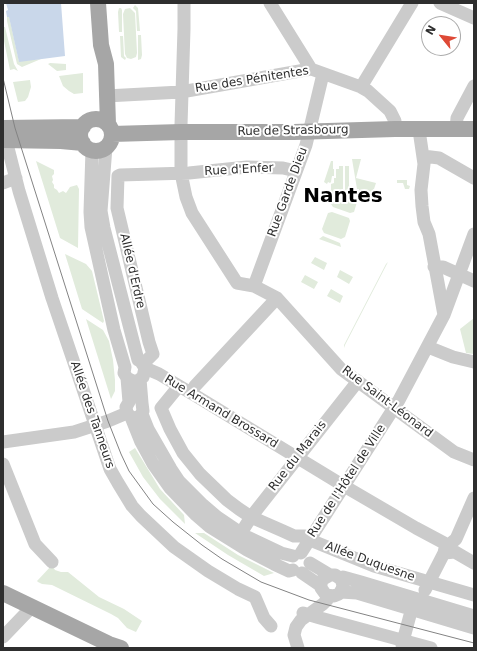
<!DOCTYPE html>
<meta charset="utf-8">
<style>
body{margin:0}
#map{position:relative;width:477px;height:651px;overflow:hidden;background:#fff;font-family:"DejaVu Sans",sans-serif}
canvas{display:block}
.frame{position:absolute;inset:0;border:4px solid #2e2e2e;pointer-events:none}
.north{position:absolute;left:421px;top:16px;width:40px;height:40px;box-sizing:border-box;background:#fff;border:1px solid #ababab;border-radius:50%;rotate:300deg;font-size:11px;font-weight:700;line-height:16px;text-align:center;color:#2e2e2e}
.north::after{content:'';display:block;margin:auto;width:14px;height:18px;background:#de4936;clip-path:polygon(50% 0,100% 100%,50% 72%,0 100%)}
</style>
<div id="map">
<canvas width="477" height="651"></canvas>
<div class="frame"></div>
<div class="north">N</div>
</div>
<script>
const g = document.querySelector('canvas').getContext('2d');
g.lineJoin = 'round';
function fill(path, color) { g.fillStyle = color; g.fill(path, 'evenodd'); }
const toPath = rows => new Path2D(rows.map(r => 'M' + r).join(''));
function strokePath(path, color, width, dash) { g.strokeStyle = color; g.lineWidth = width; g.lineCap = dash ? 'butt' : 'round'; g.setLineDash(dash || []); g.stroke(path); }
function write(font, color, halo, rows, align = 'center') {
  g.font = font + ' "DejaVu Sans",sans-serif'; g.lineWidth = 4; g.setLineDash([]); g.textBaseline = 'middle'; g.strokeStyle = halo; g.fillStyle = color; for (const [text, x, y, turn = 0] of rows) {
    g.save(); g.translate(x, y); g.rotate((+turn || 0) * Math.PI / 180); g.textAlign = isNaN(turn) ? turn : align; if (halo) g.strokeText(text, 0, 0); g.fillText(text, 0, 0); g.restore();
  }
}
const green = toPath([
 [135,5,138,8,140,31,137,31,136,11,133,8],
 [119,8,121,8,122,10,122,32,119,32,118,12],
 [130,8,135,13,137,53,136,57,131,59,127,58,125,54,123,14,125,9],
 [9,16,19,61,41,59,22,67,17,64,7,21,7,17],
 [3,27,5,27,14,64,18,71,14,69,10,70,3,36],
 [138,35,141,35,142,55,141,59,138,60],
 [120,36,123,36,124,56,126,58,125,60,121,57],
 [50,63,66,64,66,70,57,71,48,64],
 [83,73,83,93,74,94,69,91,63,86,59,76],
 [30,80,31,87,28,97,25,101,18,102,13,82],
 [352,159,361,159,356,178,376,183,374,189,368,194,358,192,359,189,357,189],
 [36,161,54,170,54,174,52,176,53,180,52,182,54,185,54,188,57,190,59,193,63,191,66,193,70,187,77,185,79,189,78,248,60,238],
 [331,161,333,161,333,169,334,169,334,176,332,176,331,182,330,183,328,182,327,184,324,182],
 [339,166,343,166,343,193,331,193,331,184,334,183,334,178,336,178,336,169,339,169],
 [345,166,349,166,349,193,345,193],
 [397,180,407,180,407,185,410,186,409,189,405,189,403,183,397,183],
 [333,200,357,202,354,212,350,213,333,207,331,204],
 [332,212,349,218,350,221,345,237,341,239,324,233,322,229,328,213],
 [323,236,340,243,341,247,319,239],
 [65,254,86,264,92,271,104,321,103,323,82,309],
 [315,257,327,263,324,270,311,263],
 [388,262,345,345,344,348,344,345,386,264],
 [340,270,353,277,349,284,337,277],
 [305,275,318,282,314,289,301,282],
 [331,289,343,296,340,303,327,296],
 [474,318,474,354,466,353,460,329],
 [86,319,103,330,109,341,113,360,115,380,115,391,111,399],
 [135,448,160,489,184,515,185,524,160,499,143,477,129,452],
 [195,533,204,533,238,555,274,573,264,576,228,555],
 [52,565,55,570,61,572,68,572,99,597,124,609,142,621,136,632,127,628,118,618,111,614,52,585,42,584,38,582,37,581]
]);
const water = toPath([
 [6,3,61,3,65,56,19,62,9,17,7,17,6,11,8,10]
]);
const minor = toPath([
 [184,3,184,29,181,125,181,173,186,197,192,213,237,283,254,286,277,298,341,369,454,452,474,460],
 [270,3,311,69],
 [440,3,474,18],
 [361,87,412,3],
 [106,96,181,92,311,69,361,87,368,91,390,111,395,121,395,129],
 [456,129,457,118,474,86],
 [419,130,424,164,421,190,422,206,424,222,429,234,444,315],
 [6,140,19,191,52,298,110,469,118,483,132,506,141,516,174,547,208,571,238,589,255,597,264,618,271,626],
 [106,147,101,211,104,228,138,360],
 [92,150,90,212,91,227,114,330,125,367,124,373,127,378,129,402,126,407,127,413,131,417,141,442,153,464,170,488,195,514,210,527,247,550,274,564,289,571,293,570],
 [423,156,439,158,474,178],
 [3,183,16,178],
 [434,267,443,267,474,281],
 [254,286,306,145,323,74],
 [428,347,453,357,474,362],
 [143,364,153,354,149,342,117,208,118,176,120,175,189,173,247,167,283,168,296,171],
 [145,368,159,374,196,396,344,486,416,528,446,544],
 [127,378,133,381,138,381,143,377,145,368,141,362],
 [179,386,161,408,170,429,183,453,200,474,227,500,239,509,251,517,283,531,294,536,305,536,315,542,374,566,474,595],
 [191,393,195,386,277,298],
 [142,414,148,429,171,469,179,481,203,505,217,517,245,536,281,553,293,556],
 [135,418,140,416,143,411,142,403,140,379],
 [3,442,74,432,108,421,127,413],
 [3,464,35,544,52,562],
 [241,533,251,517,358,381],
 [446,544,450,544,456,539,474,498],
 [301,553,399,400,444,315,474,234],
 [444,553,455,552,474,563],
 [310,563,330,575,335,575,341,579,343,585,342,589,339,594,334,596,326,595,321,588,321,583,323,579,330,575],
 [302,573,321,586],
 [341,579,343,577,361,582,474,616],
 [425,590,444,553,446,544],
 [341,592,357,593,474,628],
 [303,613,320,618,431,648],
 [3,637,27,612,30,606],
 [402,645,413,604],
 [298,648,294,635,296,627,301,620,323,604,327,600,328,596]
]);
const major = toPath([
 [98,3,101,45,106,64,108,124],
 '80 135a16 16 0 1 1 32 0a16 16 0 1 1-32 0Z',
 [3,128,83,127],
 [112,134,181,132,294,132,395,129,474,129],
 [3,140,61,141,83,143],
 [3,593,109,644,121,648]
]);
const tram = toPath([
 [3,78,15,128,108,421,121,454,129,471,153,504,173,522,202,545,222,559,261,582,309,600,474,643]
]);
const streetNames = [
 ["Rue des Pénitentes",252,80,-9],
 ["Rue de Strasbourg",293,131,-1],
 ["Rue d'Enfer",239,170,-3],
 ["Rue Garde Dieu",288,192,-70],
 ["Allée d'Erdre",132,271,77],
 ["Rue Saint-Léonard",387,402,37],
 ["Rue Armand Brossard",221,412,31],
 ["Allée des Tanneurs",92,415,71],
 ["Rue du Marais",298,456,-52],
 ["Rue de l'Hôtel de Ville",347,481,-57],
 ["Allée Duquesne",370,562,20]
];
const townNames = [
 ["Nantes",343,197]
];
fill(green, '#e1ebdc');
fill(water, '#c9d7ea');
strokePath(minor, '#cbcbcb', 13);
strokePath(major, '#a6a6a6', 16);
strokePath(tram, '#838383', 1);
write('12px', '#2e2e2e', '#fff', streetNames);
write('bold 20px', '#000', '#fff', townNames);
</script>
